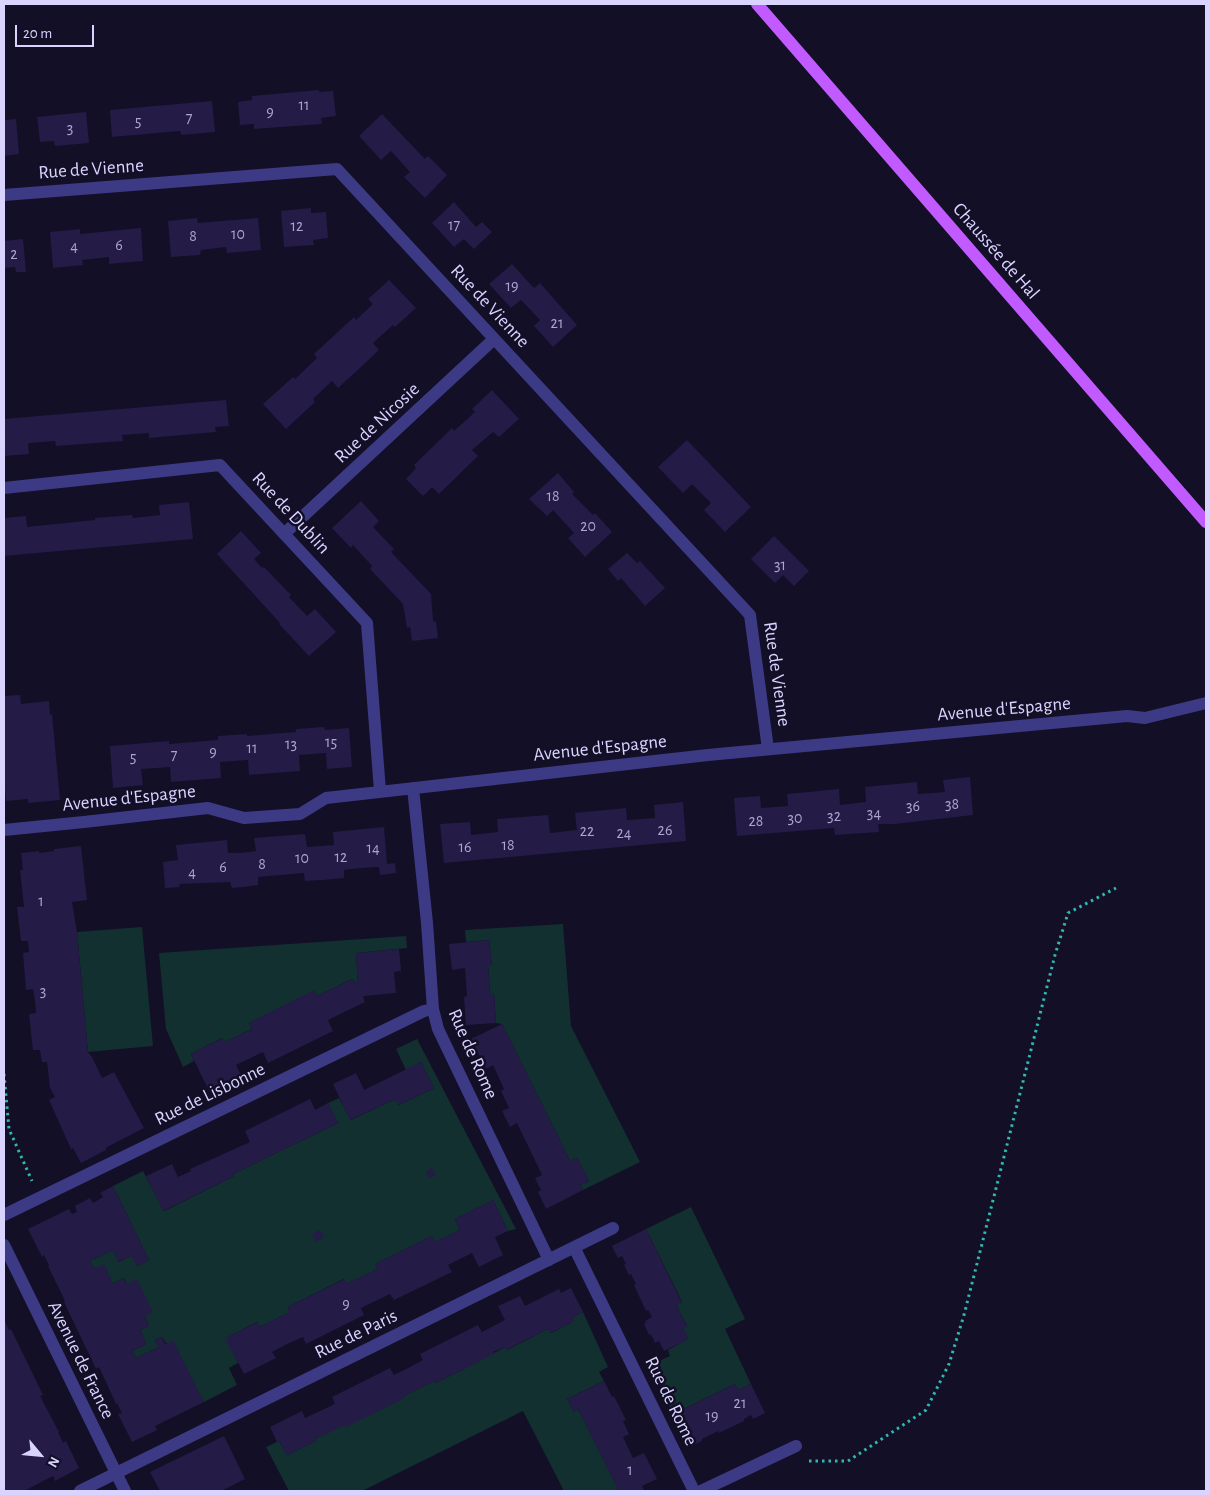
<!DOCTYPE html>
<meta charset="utf-8">
<style>
body{margin:0}
#map{position:relative;width:1210px;height:1495px;overflow:hidden;background:#130f26;font-family:"Alegreya Sans",sans-serif}
canvas{display:block}
.frame{position:absolute;inset:0;border:5px solid #d9d4ff;pointer-events:none}
.north{position:absolute;left:15px;top:1430px;width:50px;height:50px;-webkit-text-stroke:4px #130f26;paint-order:stroke;rotate:118deg;font-size:14px;font-weight:700;line-height:20px;text-align:center;color:#d9d4ff}
.north::after{content:'';display:block;margin:auto;width:18px;height:22px;background:#d9d4ff;clip-path:polygon(50% 0,100% 100%,50% 72%,0 100%)}
.scale{position:absolute;left:15px;top:25px;width:79px;height:22px;box-sizing:border-box;border:2px solid #d9d4ff;border-top:0;padding-left:6px;font-size:15px;line-height:18px;white-space:nowrap;color:#d9d4ff;-webkit-text-stroke:4px #130f26;paint-order:stroke}
</style>
<div id="map">
<canvas width="1210" height="1495"></canvas>
<div class="frame"></div>
<div class="north">N</div>
<div class="scale">20 m</div>
</div>
<script>
const g = document.querySelector('canvas').getContext('2d');
g.lineJoin = 'round';
function fill(path, color) { g.fillStyle = color; g.fill(path, 'evenodd'); }
const toPath = rows => new Path2D(rows.map(r => 'M' + r).join(''));
function strokePath(path, color, width, dash) { g.strokeStyle = color; g.lineWidth = width; g.lineCap = dash ? 'butt' : 'round'; g.setLineDash(dash || []); g.stroke(path); }
function write(font, color, halo, rows, align = 'center') {
  g.font = font + ' "Alegreya Sans",sans-serif'; g.lineWidth = 5; g.setLineDash([]); g.textBaseline = 'middle'; g.strokeStyle = halo; g.fillStyle = color; for (const [text, x, y, turn = 0] of rows) {
    g.save(); g.translate(x, y); g.rotate((+turn || 0) * Math.PI / 180); g.textAlign = isNaN(turn) ? turn : align; if (halo) g.strokeText(text, 0, 0); g.fillText(text, 0, 0); g.restore();
  }
}
const green = toPath([
 [563,924,571,1026,640,1162,583,1190,580,1185,589,1181,577,1158,570,1161,502,1024,496,1023,494,994,490,994,488,966,492,966,489,940,466,942,465,930],
 [142,927,153,1046,88,1052,77,932],
 [406,936,407,948,356,953,358,983,356,984,352,979,317,996,314,991,249,1023,252,1029,225,1042,222,1038,191,1054,194,1061,183,1067,166,1029,159,953],
 [417,1039,516,1229,508,1231,493,1200,455,1219,460,1230,435,1242,432,1236,375,1264,378,1269,347,1284,344,1279,288,1307,290,1312,260,1327,257,1322,226,1338,238,1363,229,1368,237,1385,204,1402,162,1337,155,1340,159,1347,136,1358,132,1351,146,1344,140,1330,149,1326,145,1316,124,1278,113,1284,104,1265,94,1269,90,1261,113,1250,119,1262,132,1255,137,1266,149,1260,113,1186,143,1171,164,1211,234,1176,233,1174,338,1123,328,1103,339,1098,351,1120,395,1099,399,1105,434,1088,421,1062,406,1070,396,1049],
 [691,1207,745,1319,725,1329,751,1384,738,1390,735,1384,673,1414,650,1365,670,1356,668,1350,688,1339,683,1328,687,1326,676,1305,682,1302,646,1229],
 [583,1312,608,1367,599,1372,604,1381,567,1399,574,1412,578,1409,619,1491,564,1491,523,1411,362,1491,289,1491,266,1447,279,1441,287,1455,316,1441,315,1439,404,1396,434,1381,435,1383,462,1370,505,1347,507,1350,548,1329,551,1333,574,1321,573,1317]
]);
const building = toPath([
 [319,90,319,92,333,91,336,116,321,118,322,124,254,129,254,124,240,125,238,102,252,100,252,96],
 [212,101,215,132,181,135,180,131,112,137,110,110],
 [86,112,89,143,55,146,54,141,40,142,37,117],
 [382,114,425,159,428,156,447,175,425,198,404,177,410,172,391,151,381,160,359,136],
 [16,119,19,154,4,156,4,120],
 [454,202,476,227,482,222,492,232,474,249,464,239,454,247,432,223],
 [311,208,311,213,326,212,328,238,313,240,314,245,284,247,281,211],
 [197,218,198,223,258,218,261,250,227,253,226,247,201,250,200,255,171,257,168,221],
 [141,228,143,261,109,264,109,257,82,260,83,265,53,268,50,232,80,229,80,234],
 [23,239,26,272,16,272,15,267,4,268,4,241],
 [512,264,534,288,540,283,577,325,553,347,534,326,540,320,521,300,511,308,489,284],
 [389,280,416,308,395,327,393,325,373,343,379,350,360,368,338,388,332,381,313,399,315,402,286,429,263,404,293,377,295,379,317,358,314,354,354,317,356,320,373,304,368,299],
 [492,390,519,419,499,437,493,432,472,450,478,456,439,494,432,487,423,496,406,479,416,468,414,465,452,428,454,431,475,412,472,409],
 [226,400,229,426,215,427,216,432,149,438,149,433,122,435,123,441,56,446,55,441,30,443,28,444,29,454,4,456,4,419],
 [687,440,751,507,725,532,704,510,711,503,692,484,683,493,658,467],
 [558,473,574,492,572,494,593,515,595,513,612,532,585,557,568,538,574,533,553,510,547,516,529,499],
 [361,501,379,521,373,527,394,549,391,552,431,594,433,621,436,622,438,638,412,641,410,627,407,628,403,604,370,569,372,566,353,545,351,548,332,528],
 [189,502,193,539,4,556,4,518,26,516,27,527,95,520,95,518,132,515,133,518,160,515,159,505],
 [241,531,261,553,254,559,262,568,264,567,291,595,289,597,307,616,315,609,336,632,309,656,279,624,280,623,217,554],
 [774,536,809,571,794,586,783,575,775,583,751,559],
 [627,553,637,563,640,561,665,588,645,606,621,578,618,581,608,569],
 [20,695,21,704,49,701,50,715,52,714,60,800,28,803,28,799,6,801,4,775,4,696],
 [324,727,325,730,349,728,352,767,327,769,326,753,312,754,299,755,300,771,249,775,248,760,220,762,221,778,171,782,170,767,156,768,141,769,143,785,113,788,110,746,169,741,169,744,218,740,218,736,247,734,247,736,271,734,296,732,296,729],
 [970,777,973,815,895,824,878,824,879,832,835,835,834,828,737,836,734,798,760,796,761,808,775,807,788,806,787,794,839,789,840,805,866,802,865,787,917,782,918,794,945,792,943,780],
 [683,802,686,841,444,863,440,824,470,822,471,835,498,832,497,819,548,815,550,833,577,830,575,813,626,808,627,820,655,818,654,805],
 [384,827,387,864,395,863,396,873,380,875,379,867,361,868,344,870,344,878,323,880,305,881,304,873,258,877,258,885,243,887,232,888,230,882,179,884,180,887,165,888,163,862,178,860,176,845,227,840,228,853,241,853,256,851,254,838,305,834,307,847,334,845,333,832],
 [81,846,87,900,72,902,77,932,88,1052,92,1057,102,1078,114,1072,144,1128,111,1145,106,1148,106,1150,81,1163,73,1148,71,1149,49,1100,55,1097,50,1088,47,1062,42,1062,40,1050,33,1050,29,1014,36,1013,35,1001,33,989,26,990,23,953,29,952,28,941,21,941,17,907,24,907,20,870,23,870,21,853,39,851,39,853,54,851,54,849],
 [489,940,492,966,488,966,490,994,494,993,496,1023,466,1025,464,997,467,996,465,968,452,970,449,944],
 [399,949,401,971,394,972,396,993,364,996,363,997,365,1002,328,1020,333,1031,268,1063,263,1052,236,1065,241,1075,209,1091,191,1054,223,1038,225,1042,252,1029,249,1023,314,990,317,996,352,979,356,984,358,983,356,953],
 [502,1024,570,1161,577,1158,589,1181,580,1185,583,1190,546,1209,538,1192,541,1190,535,1178,542,1175,517,1123,510,1127,502,1111,509,1108,501,1091,504,1089,493,1065,486,1069,471,1039],
 [421,1062,434,1088,399,1105,395,1099,350,1120,333,1084,356,1073,364,1090],
 [310,1099,315,1110,328,1103,338,1123,233,1174,234,1176,163,1211,146,1176,172,1164,178,1177,191,1171,190,1169,250,1142,245,1131],
 [432,1168,436,1175,429,1178,426,1171],
 [113,1186,149,1260,137,1266,131,1256,118,1262,113,1250,90,1261,94,1269,104,1264,113,1284,124,1278,127,1284,137,1279,153,1312,145,1316,149,1326,140,1330,146,1344,132,1351,136,1358,159,1347,155,1340,162,1337,165,1344,173,1340,204,1402,155,1426,157,1430,132,1442,118,1414,122,1413,117,1403,116,1404,99,1367,96,1369,64,1302,65,1301,48,1266,49,1265,44,1255,42,1257,28,1229,69,1209,72,1214,77,1212,75,1206,90,1198,93,1203,103,1197,100,1193],
 [493,1200,508,1231,495,1237,503,1255,479,1267,472,1253,448,1265,452,1272,394,1300,390,1294,361,1308,364,1315,306,1344,303,1337,287,1344,272,1352,276,1358,244,1374,225,1338,258,1322,260,1327,290,1312,288,1307,345,1279,347,1284,378,1269,375,1264,432,1236,435,1242,460,1230,455,1219],
 [320,1229,324,1238,316,1242,312,1234],
 [646,1229,682,1303,676,1305,687,1327,683,1328,689,1339,664,1351,659,1341,655,1343,651,1334,649,1335,644,1324,646,1323,645,1321,652,1317,648,1310,646,1311,634,1285,636,1284,631,1274,629,1275,624,1265,626,1264,622,1256,618,1258,612,1246],
 [571,1288,583,1312,573,1317,575,1321,550,1333,548,1329,506,1350,505,1347,493,1352,494,1354,462,1370,435,1383,434,1381,404,1396,405,1398,346,1427,345,1425,331,1432,315,1439,316,1441,287,1455,279,1441,277,1442,270,1427,302,1411,305,1418,335,1404,332,1397,390,1368,394,1375,408,1368,423,1360,420,1354,478,1325,482,1332,505,1320,498,1306,520,1296,525,1306,559,1289,561,1293],
 [4,1319,9,1330,11,1329,43,1395,40,1396,59,1432,58,1432,63,1443,66,1441,79,1468,55,1481,53,1476,24,1491,4,1491],
 [604,1381,612,1397,614,1396,626,1420,623,1421,629,1434,623,1437,633,1458,644,1453,657,1479,642,1486,644,1490,641,1491,619,1491,578,1409,574,1412,567,1399],
 [735,1384,738,1390,751,1384,765,1413,753,1419,751,1415,744,1419,744,1421,719,1433,718,1431,702,1439,702,1441,692,1446,691,1444,689,1446,673,1414],
 [224,1436,245,1479,221,1491,160,1491,150,1472]
]);
const path = toPath([
 [4,1074,9,1129,32,1181],
 [809,1461,848,1461,926,1410,949,1364,964,1315,1055,955,1068,913,1116,888]
]);
const minor = toPath([
 [4,195,337,169,750,615,768,749],
 [4,488,220,465,367,623,380,791],
 [284,534,494,339],
 [413,788,427,923,433,1009,438,1029,549,1260],
 [4,830,84,822,208,808,244,818,300,814,326,798,708,755,1127,716,1145,718,1206,703],
 [4,1215,424,1011,433,1009],
 [4,1245,125,1491],
 [574,1247,694,1491],
 [80,1491,613,1228],
 [701,1491,796,1446]
]);
const major = toPath([
 [757,4,1206,522]
]);
const numberNames = [
 ["11",304,105],
 ["9",270,112],
 ["7",189,118],
 ["5",138,121],
 ["3",70,128],
 ["17",454,225],
 ["12",297,226],
 ["10",238,234],
 ["8",193,236],
 ["6",119,245],
 ["4",74,246],
 ["2",14,254],
 ["19",512,286],
 ["21",557,323],
 ["18",553,496],
 ["20",588,526],
 ["31",780,565],
 ["15",331,742],
 ["13",291,744],
 ["11",252,748],
 ["9",213,752],
 ["7",174,755],
 ["5",133,757],
 ["38",952,804],
 ["36",913,806],
 ["34",874,813],
 ["32",834,816],
 ["30",795,818],
 ["28",756,821],
 ["26",665,830],
 ["22",587,831],
 ["24",624,833],
 ["18",508,845],
 ["16",465,847],
 ["14",373,848],
 ["12",341,857],
 ["10",302,858],
 ["8",262,864],
 ["6",223,867],
 ["4",192,872],
 ["1",41,901],
 ["3",43,991],
 ["9",346,1304],
 ["21",740,1403],
 ["19",712,1416],
 ["1",630,1470]
];
const streetNames = [
 ["Rue de Vienne",91,169,-4],
 ["Chaussée de Hal",996,251,49],
 ["Rue de Vienne",490,306,47],
 ["Rue de Nicosie",377,423,-43],
 ["Rue de Dublin",291,513,47],
 ["Rue de Vienne",777,674,82],
 ["Avenue d'Espagne",1004,709,-5],
 ["Avenue d'Espagne",600,748,-6],
 ["Avenue d'Espagne",129,798,-6],
 ["Rue de Rome",473,1054,66],
 ["Rue de Lisbonne",210,1094,-26],
 ["Rue de Paris",356,1334,-26],
 ["Avenue de France",81,1360,64],
 ["Rue de Rome",671,1401,64]
];
fill(green, '#12302f');
fill(building, '#241b47');
strokePath(path, '#2fb8b0', 3, [2.5, 4]);
strokePath(minor, '#3d3a85', 12);
strokePath(major, '#c25bff', 12);
write('16px', '#aca6d1', null, numberNames);
write('19px', '#d9d4ff', '#130f26', streetNames);
</script>
